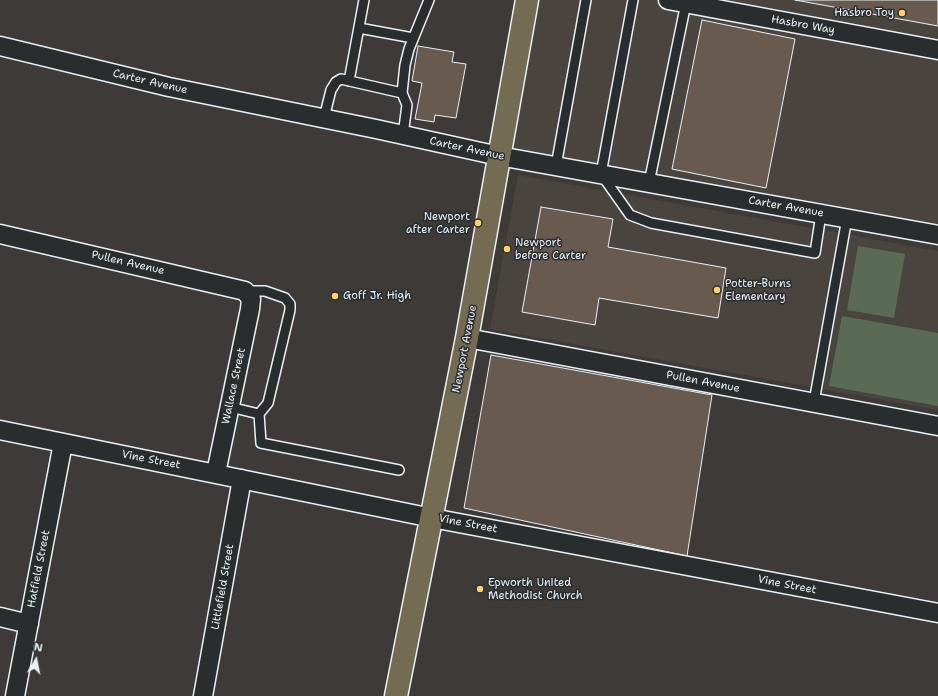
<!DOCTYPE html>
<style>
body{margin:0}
#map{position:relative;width:938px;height:696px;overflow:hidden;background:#3d3a38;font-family:"Shantell Sans",sans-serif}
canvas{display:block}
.north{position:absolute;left:16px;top:640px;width:40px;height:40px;-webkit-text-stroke:3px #2a2d2e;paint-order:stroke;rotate:10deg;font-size:11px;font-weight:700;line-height:16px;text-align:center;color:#e8f1f8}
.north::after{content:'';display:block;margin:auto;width:14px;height:18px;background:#e8f1f8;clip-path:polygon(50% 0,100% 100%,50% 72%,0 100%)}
</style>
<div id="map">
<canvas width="938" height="696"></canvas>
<div class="north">N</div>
</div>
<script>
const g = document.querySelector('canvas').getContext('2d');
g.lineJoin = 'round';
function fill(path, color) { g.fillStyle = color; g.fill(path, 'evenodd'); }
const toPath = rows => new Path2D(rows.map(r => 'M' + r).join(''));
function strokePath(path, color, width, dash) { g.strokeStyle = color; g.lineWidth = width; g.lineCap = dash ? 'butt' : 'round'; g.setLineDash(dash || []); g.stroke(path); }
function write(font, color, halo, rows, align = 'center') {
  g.font = font + ' "Shantell Sans",sans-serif'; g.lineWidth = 3; g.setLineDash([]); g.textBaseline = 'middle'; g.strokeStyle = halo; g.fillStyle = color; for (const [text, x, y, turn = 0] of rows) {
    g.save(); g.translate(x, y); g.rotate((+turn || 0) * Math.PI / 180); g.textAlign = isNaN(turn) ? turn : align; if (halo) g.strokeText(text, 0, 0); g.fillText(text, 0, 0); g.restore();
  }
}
const built = toPath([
 [527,0,938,0,938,242,562,170,500,145],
 [518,175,938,251,938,410,490,329]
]);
const green = toPath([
 [858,246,905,254,894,318,847,310],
 [842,316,938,333,938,406,829,386]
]);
const building = toPath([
 [795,0,938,0,938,26,795,0],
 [702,20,795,39,766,188,672,169,702,20],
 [418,46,454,52,452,62,466,64,456,118,435,115,434,122,415,119,422,83,412,81,418,46],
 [541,207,613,219,608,247,726,268,718,318,599,298,595,325,522,312,541,207],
 [491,355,712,395,687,556,464,508,491,355]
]);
const lane = toPath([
 [633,0,601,174,630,215,651,223,815,253,821,214],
 [359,28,413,38],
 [349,81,364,0],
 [324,118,331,90,336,82,341,79,402,93],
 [403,135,407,105,402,93,405,65,409,49,429,0],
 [556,166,586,0],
 [649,183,686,3],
 [245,291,265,291,285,298,290,304,290,310,268,403,259,414],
 [814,402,847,218],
 [230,407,259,414,261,443,399,470]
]);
const street = toPath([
 [668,0,938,50],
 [0,46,169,87,376,129,499,156,938,235],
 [0,234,245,291,251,299,250,309,216,473],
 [467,338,938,426],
 [0,430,432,518,938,613],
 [0,617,29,624],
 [15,696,63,443],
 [203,696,242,479]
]);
const primary = toPath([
 [396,696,467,338,527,0]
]);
const markers = [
 [902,13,4,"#ffd166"],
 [478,223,4,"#ffd166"],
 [507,249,4,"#ffd166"],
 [717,290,4,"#ffd166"],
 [335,296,4,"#ffd166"],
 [480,589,4,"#ffd166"]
];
const poiNames = [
 ["Hasbro Toy",894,13,"right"],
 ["Newport",470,217,"right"],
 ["after Carter",470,230,"right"],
 ["Newport",515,243],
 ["before Carter",515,256],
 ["Potter-Burns",725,284],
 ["Elementary",725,297],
 ["Goff Jr. High",343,296],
 ["Epworth United",488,583],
 ["Methodist Church",488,596]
];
const streetNames = [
 ["Hasbro Way",803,25,10],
 ["Carter Avenue",150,82,13],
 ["Carter Avenue",467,149,12],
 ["Carter Avenue",786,207,10],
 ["Pullen Avenue",128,263,13],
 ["Newport Avenue",465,349,-79],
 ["Pullen Avenue",703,382,11],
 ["Wallace Street",234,386,-78],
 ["Vine Street",151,460,11],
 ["Vine Street",468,524,11],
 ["Hatfield Street",39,569,-79],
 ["Vine Street",787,585,11],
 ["Littlefield Street",223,587,-80]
];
fill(built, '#4a443f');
fill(green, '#596b55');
fill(building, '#685a4f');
strokePath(building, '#e8f1f8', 1);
strokePath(lane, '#e8f1f8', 12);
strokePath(street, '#e8f1f8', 21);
strokePath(primary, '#e8f1f8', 25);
strokePath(lane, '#2a2d2e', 9);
strokePath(street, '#2a2d2e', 18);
strokePath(primary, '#736b52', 22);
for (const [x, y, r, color] of markers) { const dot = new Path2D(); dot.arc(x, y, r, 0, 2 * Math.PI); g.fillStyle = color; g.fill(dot); strokePath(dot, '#2a2d2e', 1.5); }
write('11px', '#e8f1f8', '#2a2d2e', poiNames, 'left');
write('11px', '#e8f1f8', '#2a2d2e', streetNames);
</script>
